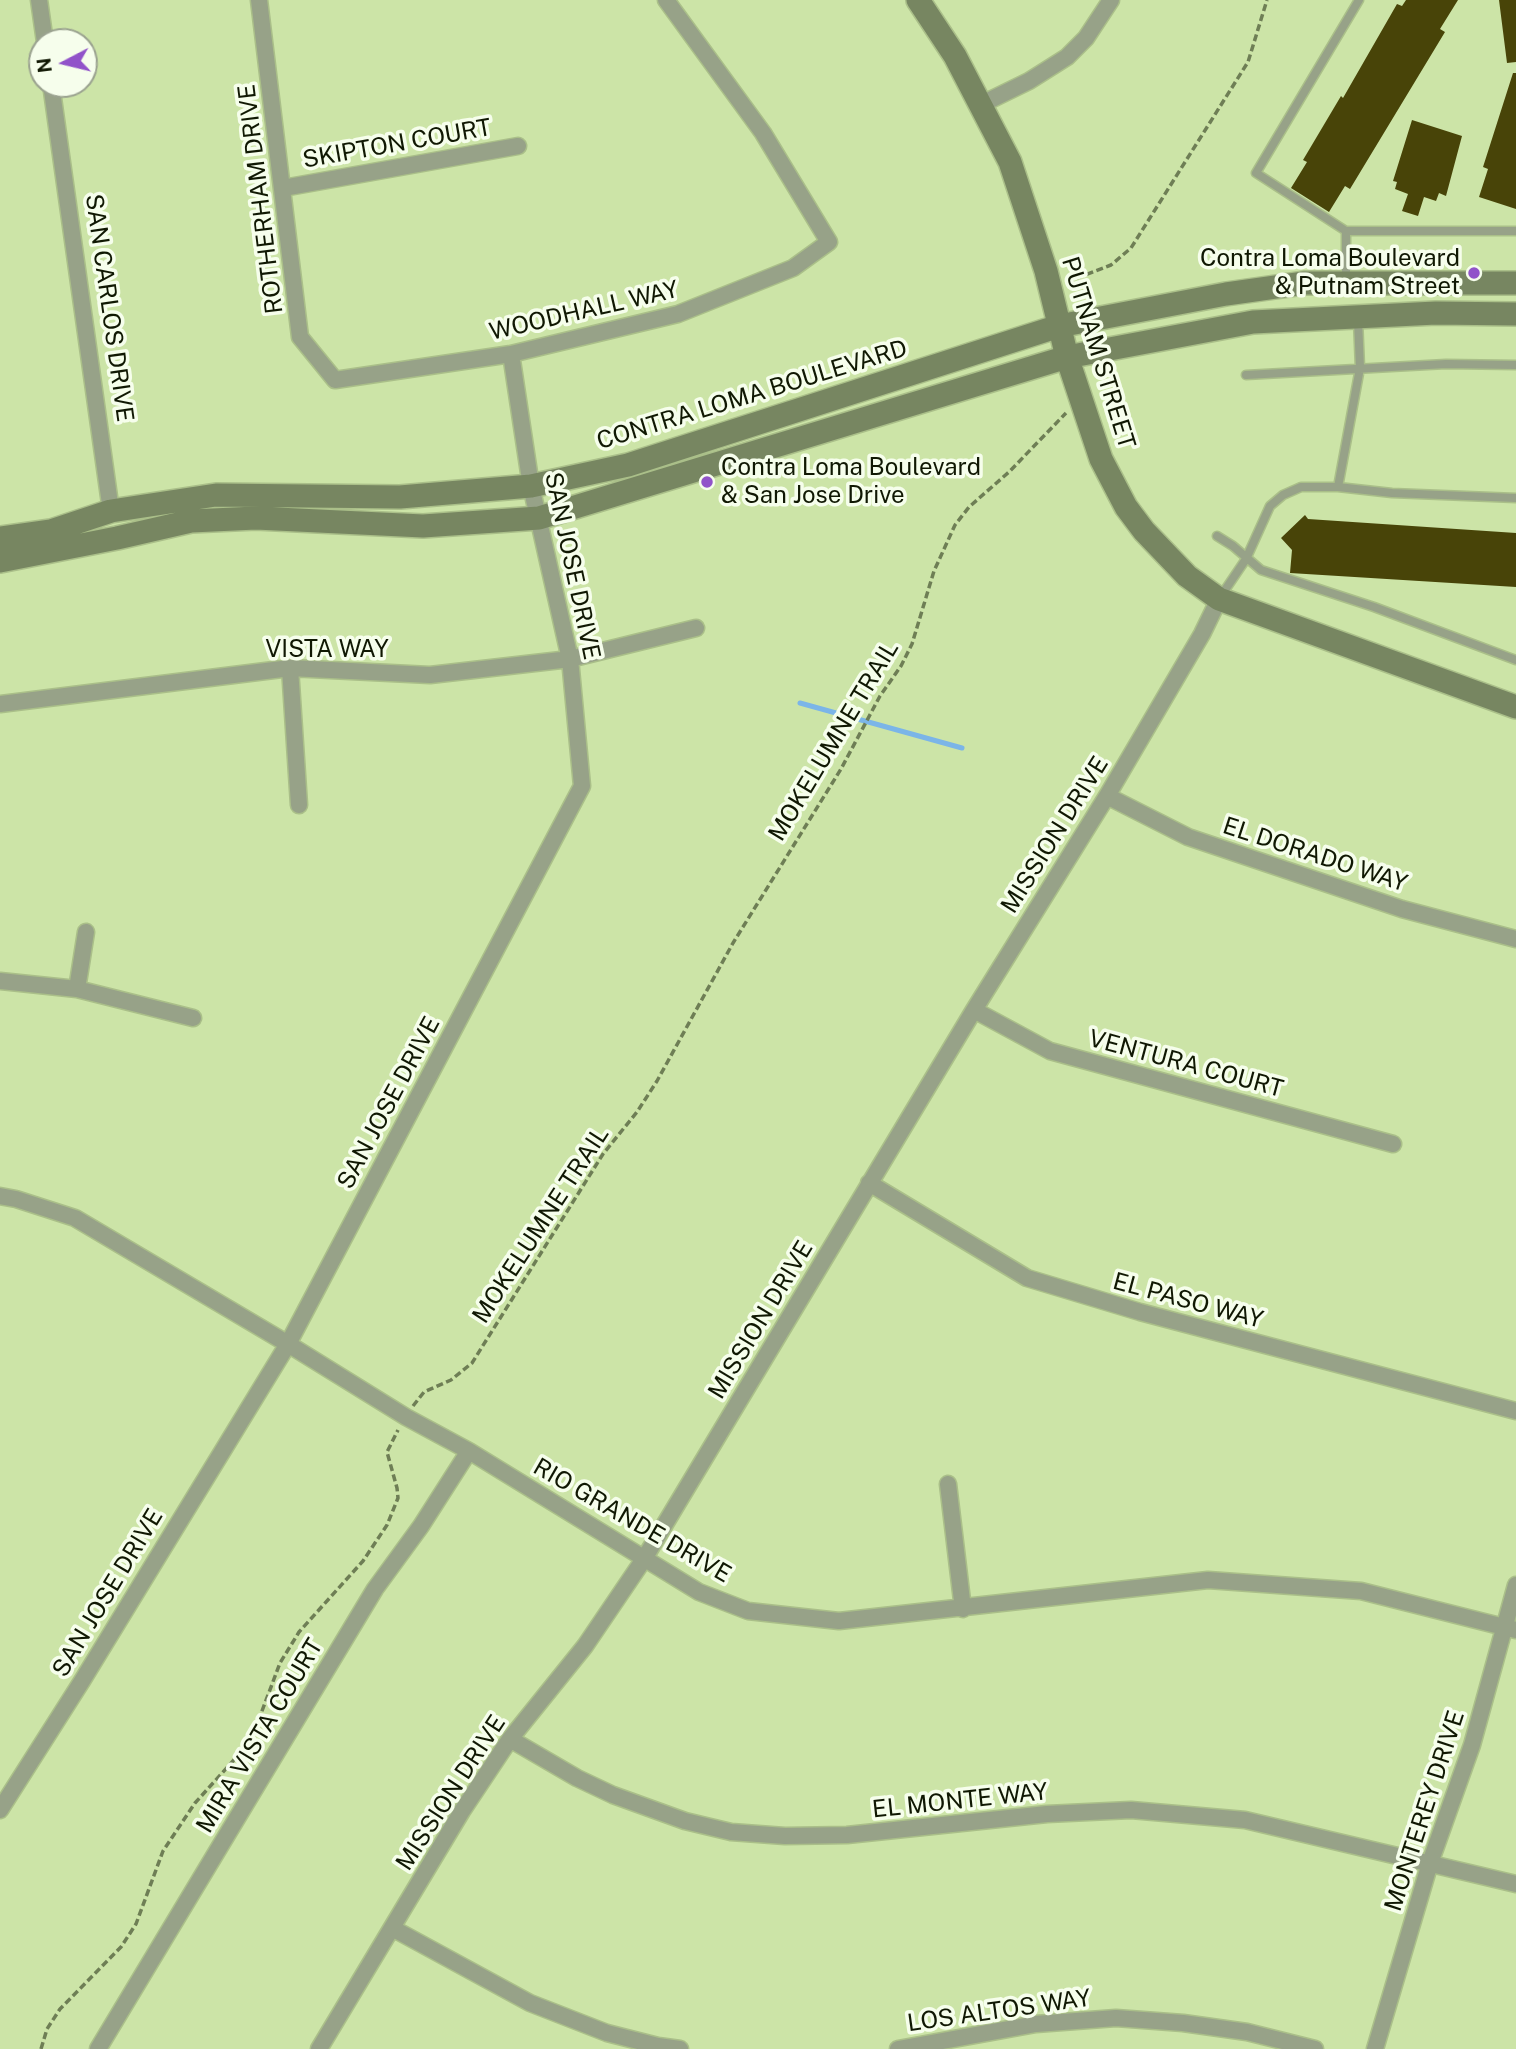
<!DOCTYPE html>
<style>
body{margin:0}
#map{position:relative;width:1516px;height:2049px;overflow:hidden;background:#cce4a7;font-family:"Public Sans",sans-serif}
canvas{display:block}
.north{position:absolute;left:28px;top:28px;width:70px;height:70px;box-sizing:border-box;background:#f6feec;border:2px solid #9aa28f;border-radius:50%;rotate:263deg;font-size:19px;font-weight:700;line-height:28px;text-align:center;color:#101803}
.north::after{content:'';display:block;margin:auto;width:24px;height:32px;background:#9153c9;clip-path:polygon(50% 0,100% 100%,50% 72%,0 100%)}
</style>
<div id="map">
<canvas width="1516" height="2049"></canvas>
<div class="north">N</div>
</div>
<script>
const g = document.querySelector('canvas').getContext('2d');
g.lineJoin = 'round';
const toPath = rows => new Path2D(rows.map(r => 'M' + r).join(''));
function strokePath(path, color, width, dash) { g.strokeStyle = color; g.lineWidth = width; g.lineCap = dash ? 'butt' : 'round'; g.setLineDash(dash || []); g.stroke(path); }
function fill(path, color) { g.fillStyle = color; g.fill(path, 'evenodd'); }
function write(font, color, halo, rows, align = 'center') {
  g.font = font + ' "Public Sans",sans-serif'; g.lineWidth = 7; g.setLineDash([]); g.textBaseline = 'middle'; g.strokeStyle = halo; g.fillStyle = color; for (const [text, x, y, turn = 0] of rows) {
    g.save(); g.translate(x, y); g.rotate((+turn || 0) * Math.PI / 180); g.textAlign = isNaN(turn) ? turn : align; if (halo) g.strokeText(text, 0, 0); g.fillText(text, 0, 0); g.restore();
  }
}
const stream = toPath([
 [800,703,962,748]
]);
const building = toPath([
 [1406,0,1458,0,1440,29,1445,32,1350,189,1345,186,1329,212,1291,188,1307,162,1303,160,1341,96,1343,98,1397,4,1402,6],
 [1499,0,1516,0,1516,62,1507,63],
 [1513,73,1516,73,1516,209,1479,197,1488,169,1483,167],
 [1412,120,1462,136,1446,196,1439,193,1436,201,1424,197,1418,216,1402,211,1408,194,1395,189,1397,182,1393,181],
 [1305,515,1308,519,1516,533,1516,587,1290,573,1292,550,1281,538]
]);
const path = toPath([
 [1067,282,1111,265,1131,248,1248,62,1267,0],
 [413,1406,424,1392,451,1380,472,1363,603,1154,637,1112,657,1081,733,943,841,769,880,696,901,666,912,644,934,571,955,525,969,507,1009,472,1066,413],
 [41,2049,47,2029,60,2009,121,1947,136,1924,163,1851,195,1803,233,1761,253,1735,280,1663,299,1632,363,1561,387,1525,398,1498,397,1488,387,1452,398,1430]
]);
const lane = toPath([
 [1359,0,1256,173,1346,231,1516,231],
 [1346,231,1346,280],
 [1246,375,1446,364,1516,365],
 [1338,487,1360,368,1358,320],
 [1217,536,1233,546,1261,570,1374,607,1516,660],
 [1221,596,1246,559,1270,506,1283,495,1301,487,1338,487,1392,493,1516,498]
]);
const street = toPath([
 [39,0,45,42],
 [259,0,300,337,335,380,511,354,678,314,793,268,829,242,763,133,666,0],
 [51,84,111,511],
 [982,104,1029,81,1067,57,1086,38,1111,0],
 [283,188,518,146],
 [290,668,299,805],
 [0,704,290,668,430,675,570,659,696,628],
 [1107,796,1188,837,1402,909,1516,939],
 [0,981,77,989,193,1018],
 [77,989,86,932],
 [974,1010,1050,1051,1393,1144],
 [869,1183,1027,1278,1140,1312,1516,1411],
 [0,1196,16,1199,75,1218,288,1344,406,1417,469,1451,699,1592,748,1611,839,1621,1208,1580,1361,1591,1516,1630],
 [948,1484,963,1609],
 [510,1739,577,1778,613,1795,685,1821,731,1832,785,1836,847,1835,1047,1814,1131,1810,1245,1820,1516,1884],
 [0,1810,82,1681,288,1344,582,786,570,659,531,486,511,354],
 [392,1928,530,2003,607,2033,658,2046,680,2049],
 [98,2049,375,1589,421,1526,469,1451],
 [319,2049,462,1811,510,1739,585,1646,644,1559,974,1010,1107,796,1202,634,1219,599],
 [898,2049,1036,2024,1116,2018,1183,2023,1247,2032,1315,2049],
 [1375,2049,1430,1863,1472,1745,1516,1585]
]);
const secondary = toPath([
 [918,0,955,56,1010,162,1046,271,1067,357,1101,459,1126,507,1144,531,1187,576,1219,599,1516,707],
 [0,538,51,531,111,511,216,495,400,497,531,486,628,465,1059,326,1226,294,1304,283,1516,283],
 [0,561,117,538,191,521,256,518,423,526,539,518,1067,357,1253,322,1436,313,1516,314]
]);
const markers = [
 [1474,273,7,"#9153c9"],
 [707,482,7,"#9153c9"]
];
const streetNames = [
 ["SKIPTON COURT",397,144,-10],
 ["ROTHERHAM DRIVE",261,199,-97],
 ["SAN CARLOS DRIVE",109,308,82],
 ["WOODHALL WAY",584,311,-13],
 ["PUTNAM STREET",1098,353,73],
 ["CONTRA LOMA BOULEVARD",752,395,-17],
 ["SAN JOSE DRIVE",572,566,78],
 ["VISTA WAY",327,650],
 ["MOKELUMNE TRAIL",834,741,-59],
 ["MISSION DRIVE",1055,835,-58],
 ["EL DORADO WAY",1315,855,18],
 ["VENTURA COURT",1186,1064,15],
 ["SAN JOSE DRIVE",389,1103,-62],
 ["MOKELUMNE TRAIL",541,1225,-57],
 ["EL PASO WAY",1188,1301,15],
 ["MISSION DRIVE",761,1320,-59],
 ["RIO GRANDE DRIVE",632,1521,30],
 ["SAN JOSE DRIVE",108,1593,-59],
 ["MIRA VISTA COURT",260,1736,-59],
 ["MISSION DRIVE",451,1793,-57],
 ["EL MONTE WAY",960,1801,-6],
 ["MONTEREY DRIVE",1425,1811,-72],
 ["LOS ALTOS WAY",999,2011,-8]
];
const poiNames = [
 ["Contra Loma Boulevard",1460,259],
 ["& Putnam Street",1460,287],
 ["Contra Loma Boulevard",721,468,"left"],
 ["& San Jose Drive",721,496,"left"]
];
strokePath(stream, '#7bb5e8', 5);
fill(building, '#484408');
strokePath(lane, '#aabf89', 11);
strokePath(street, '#aabf89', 19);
strokePath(secondary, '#aabf89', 26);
strokePath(path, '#6e7e55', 3.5, [7, 3.5]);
strokePath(lane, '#97a288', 8);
strokePath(street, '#97a288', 16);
strokePath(secondary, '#778661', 23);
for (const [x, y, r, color] of markers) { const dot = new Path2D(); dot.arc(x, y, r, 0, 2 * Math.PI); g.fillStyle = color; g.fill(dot); strokePath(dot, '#f6feec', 2.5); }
write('24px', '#101803', '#f6feec', streetNames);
write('24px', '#101803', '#f6feec', poiNames, 'right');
</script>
